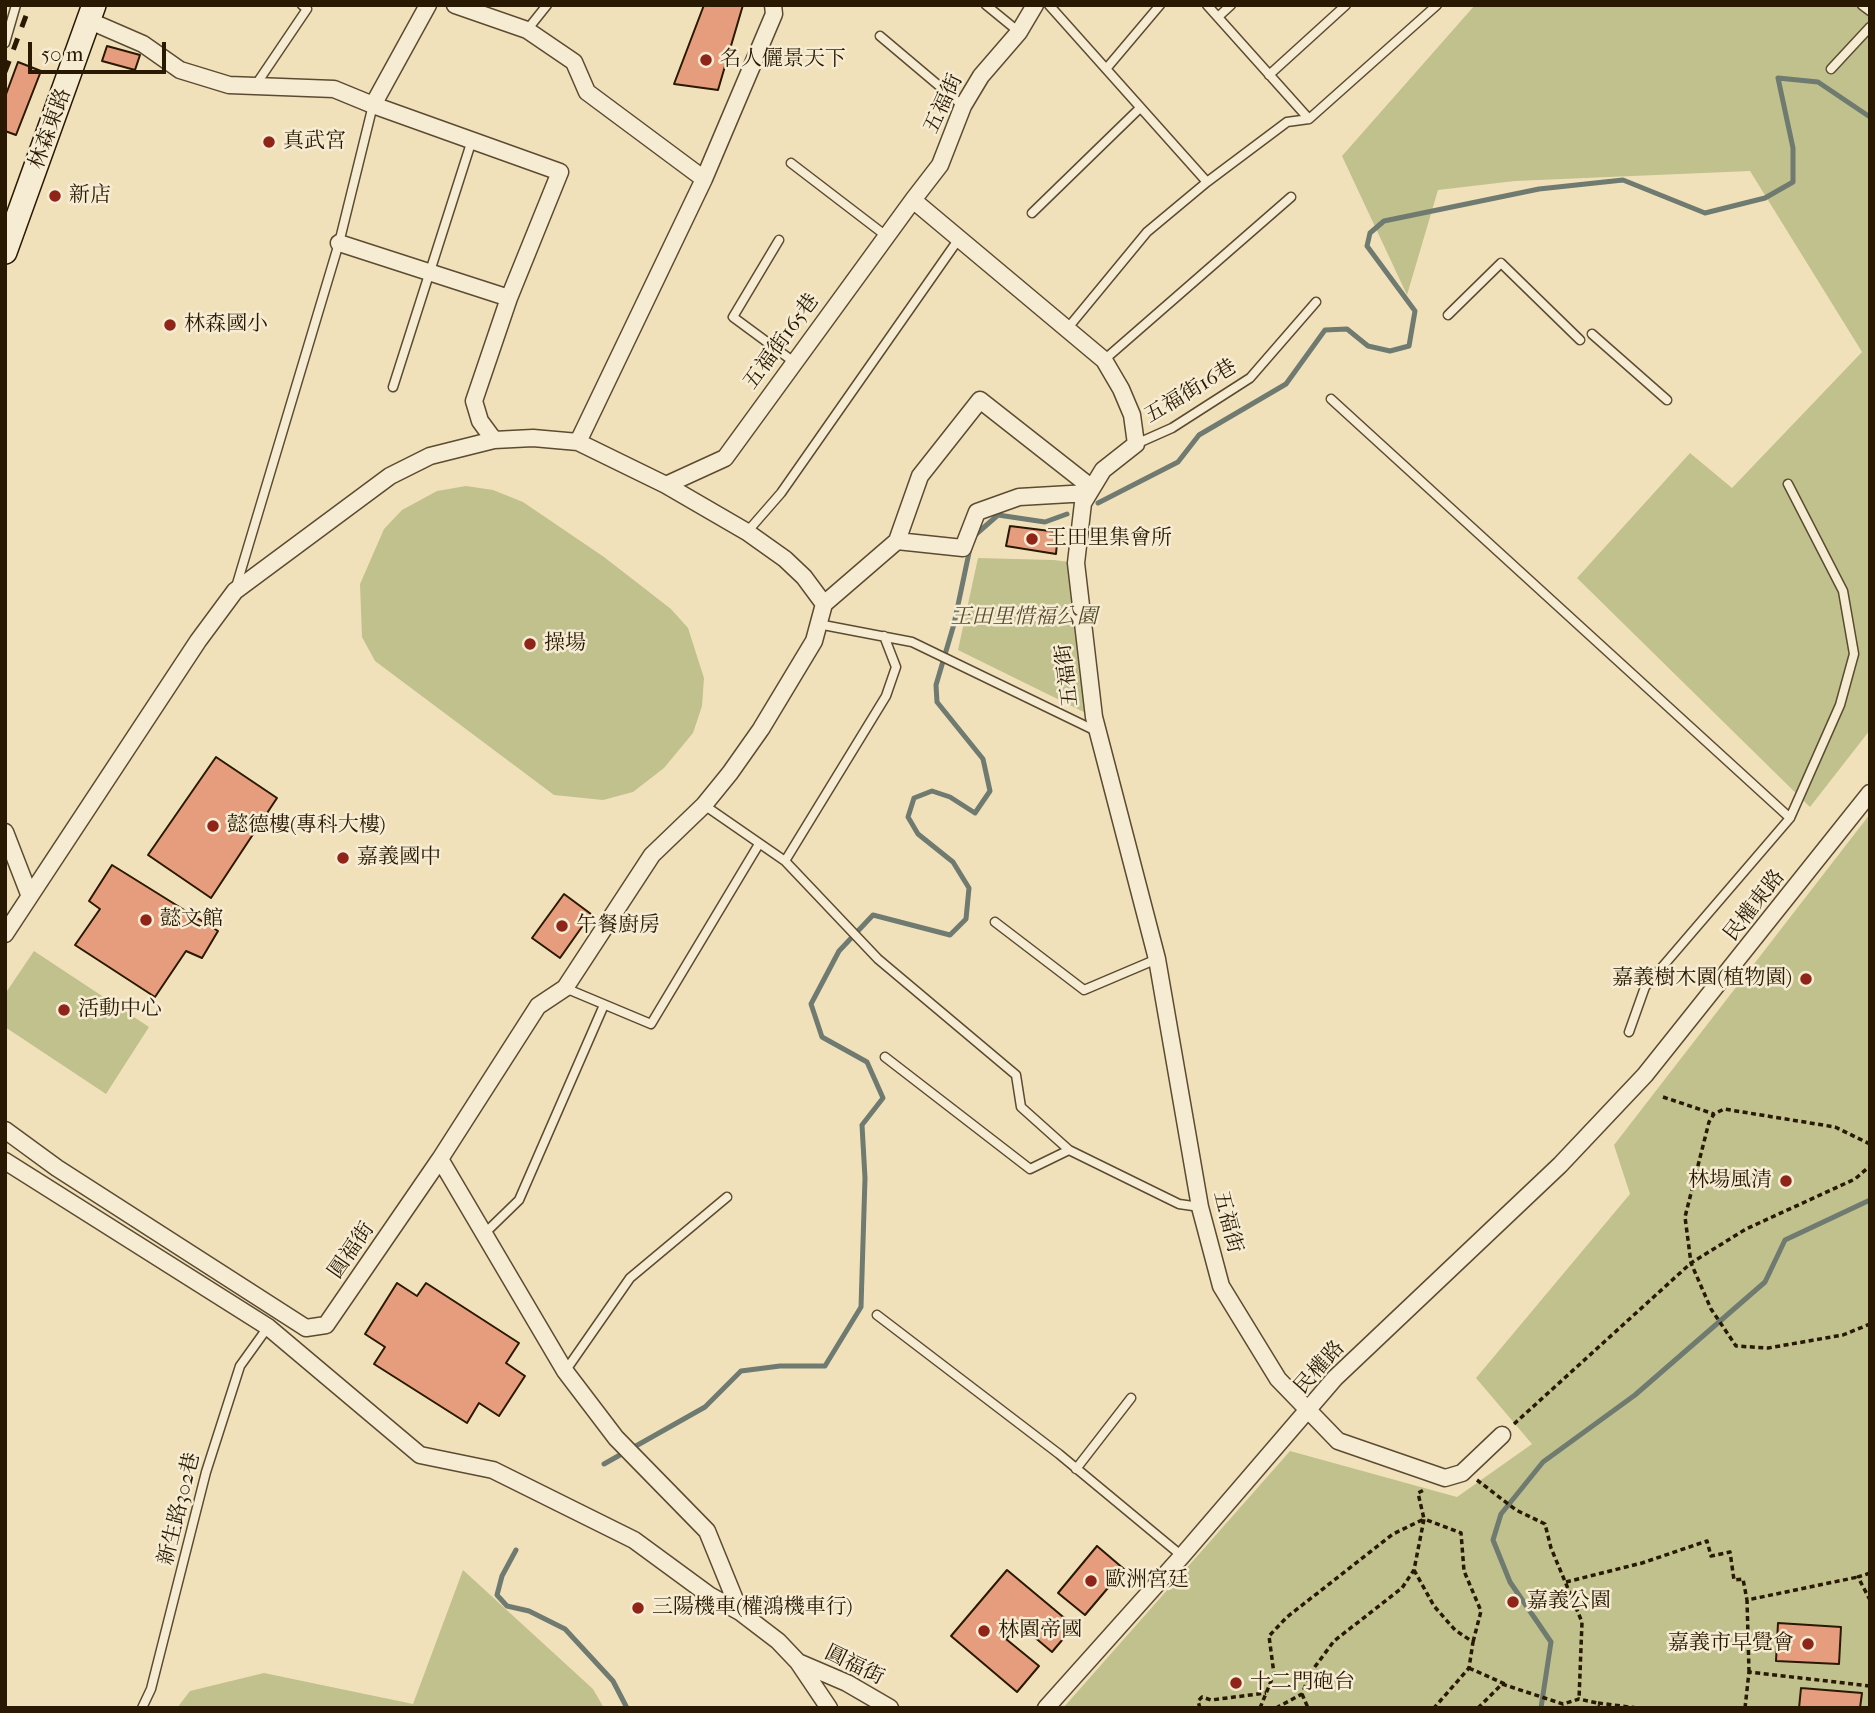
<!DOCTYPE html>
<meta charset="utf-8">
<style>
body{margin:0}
#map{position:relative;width:1875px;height:1713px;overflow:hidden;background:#f1e1bb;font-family:"IM FELL French Canon",serif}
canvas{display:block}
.frame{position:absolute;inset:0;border:7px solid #291902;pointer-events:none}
.scale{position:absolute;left:28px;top:42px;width:138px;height:32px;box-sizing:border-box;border:4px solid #291902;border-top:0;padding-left:9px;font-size:21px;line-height:24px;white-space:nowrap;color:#291902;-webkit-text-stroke:5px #f6ecd3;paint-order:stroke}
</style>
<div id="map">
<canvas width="1875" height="1713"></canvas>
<div class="frame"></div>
<div class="scale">50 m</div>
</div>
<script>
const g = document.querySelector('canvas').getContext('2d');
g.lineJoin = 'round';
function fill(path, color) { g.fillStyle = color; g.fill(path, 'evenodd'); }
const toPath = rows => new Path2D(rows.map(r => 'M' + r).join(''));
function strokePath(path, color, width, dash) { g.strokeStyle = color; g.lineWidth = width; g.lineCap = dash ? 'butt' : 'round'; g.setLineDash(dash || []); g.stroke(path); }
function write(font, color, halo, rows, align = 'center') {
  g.font = font + ' "IM FELL French Canon","Noto Serif TC",serif'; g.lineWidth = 5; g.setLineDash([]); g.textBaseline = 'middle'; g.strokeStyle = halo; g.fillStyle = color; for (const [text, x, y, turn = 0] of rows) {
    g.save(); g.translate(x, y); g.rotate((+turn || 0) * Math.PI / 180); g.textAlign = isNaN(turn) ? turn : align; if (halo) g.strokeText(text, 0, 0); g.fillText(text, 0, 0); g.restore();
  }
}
const green = toPath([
 [1475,5,1870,5,1870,730,1810,807,1577,578,1690,453,1732,488,1862,352,1750,171,1515,181,1438,190,1407,295,1342,156],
 [466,486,493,490,523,502,604,557,671,609,688,628,704,678,702,706,693,733,664,768,633,792,603,800,554,795,375,661,362,637,360,584,384,529,402,510,437,491],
 [978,558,1054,560,1076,563,1094,717,958,650],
 [1870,814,1870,1708,1063,1708,1290,1451,1457,1497,1532,1444,1476,1378,1630,1194,1614,1145],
 [34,951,149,1027,106,1094,5,1027,5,994],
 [463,1570,593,1689,604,1708,177,1708,190,1691,264,1673,413,1704]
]);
const stream = toPath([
 [1098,503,1178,462,1199,435,1286,384,1325,330,1347,329,1368,346,1390,351,1409,346,1415,311,1367,246,1370,233,1384,221,1539,189,1623,180,1705,213,1765,198,1793,182,1793,148,1778,78,1818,82,1870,117],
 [974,536,998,515,1045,522,1067,514],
 [604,1464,705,1407,741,1371,780,1366,825,1366,861,1307,865,1178,862,1125,883,1098,867,1062,822,1037,811,1004,839,951,873,915,950,935,966,919,969,888,953,862,918,834,908,817,914,798,932,791,950,797,975,813,990,791,983,759,937,702,936,685,954,624,970,548],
 [516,1550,502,1576,497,1595,507,1606,529,1611,565,1629,613,1681,627,1708],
 [1541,1708,1551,1642,1510,1582,1493,1540,1501,1514,1543,1462,1635,1395,1765,1282,1785,1240,1870,1200]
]);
const building = toPath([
 [704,5,743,5,718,90,674,84,704,5],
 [107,46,140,55,135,70,102,61,107,46],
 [18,62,41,71,16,135,5,131,5,97,18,62],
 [1010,526,1058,532,1056,554,1006,546,1010,526],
 [216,757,277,798,211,898,148,855,216,757],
 [112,865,218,931,202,958,186,951,155,997,75,945,100,909,89,901,112,865],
 [564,894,591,914,560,958,532,938,564,894],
 [397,1283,417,1296,426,1283,519,1343,506,1363,525,1376,499,1416,479,1403,467,1423,374,1364,385,1347,365,1334,397,1283],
 [1097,1546,1124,1569,1085,1615,1058,1593,1097,1546],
 [1007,1570,1074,1626,1052,1652,1019,1624,1006,1639,1039,1666,1017,1692,951,1636,1007,1570],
 [1778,1623,1841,1627,1839,1664,1776,1661,1778,1623],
 [1801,1688,1862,1693,1860,1708,1799,1708,1801,1688]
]);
const path = toPath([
 [1663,1097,1714,1114],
 [1870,1144,1835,1127,1724,1109,1714,1114,1709,1122,1685,1217,1691,1263,1711,1309,1736,1346,1768,1348,1843,1335,1870,1324],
 [1514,1424,1691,1263,1746,1229,1855,1179,1870,1166],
 [1477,1480,1516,1510,1545,1524,1551,1548,1582,1622,1579,1699],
 [1414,1570,1434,1606,1455,1630,1473,1642,1469,1668,1434,1708],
 [1870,1573,1858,1577,1870,1600],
 [1566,1582,1642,1563,1707,1541,1711,1556,1730,1552,1734,1580,1743,1579,1747,1600],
 [1469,1668,1505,1684],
 [1749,1672,1747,1600,1858,1577],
 [1302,1694,1308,1708],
 [1598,1703,1637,1708],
 [1200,1708,1198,1701,1202,1697,1211,1700,1266,1693],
 [1260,1708,1274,1674,1269,1636,1287,1617,1393,1534,1424,1519,1418,1493,1426,1489],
 [1276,1708,1302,1694,1311,1672,1334,1641,1402,1588,1414,1570,1424,1519,1461,1533,1464,1571,1481,1611,1473,1642],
 [1478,1708,1502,1684,1563,1704,1579,1699,1597,1703,1599,1708],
 [1745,1708,1749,1672,1870,1686]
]);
const lane = toPath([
 [986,5,1019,32],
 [1049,5,1207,182],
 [1207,5,1309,119],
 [1862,5,1870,11],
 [1218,17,1231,5],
 [527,30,547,5],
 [880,36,963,106],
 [5,43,16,5],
 [1106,69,1160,5],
 [1831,69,1870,27],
 [1269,75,1346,5],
 [255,86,307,9,302,5],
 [791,163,885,235],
 [1032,213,1140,108],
 [779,240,733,317,794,362],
 [1448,315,1501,263,1580,340],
 [1067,329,1147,232,1207,182,1287,122,1309,119,1437,5],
 [1592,334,1667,400],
 [1104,360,1291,197],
 [393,387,472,140],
 [1331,399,1790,818],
 [1136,444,1172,428,1250,378,1316,302],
 [747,532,781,493,958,240],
 [236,587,339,243,373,105],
 [818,624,912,642,1096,731],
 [704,805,785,861,878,959,1016,1075,1021,1107,1069,1150],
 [785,861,886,696,896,667,884,636],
 [995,922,1084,990,1157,959],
 [565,988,651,1024,759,844],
 [1629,1032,1645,987,1790,818,1840,705,1854,654,1843,591,1788,484],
 [885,1057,1030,1169,1069,1150,1179,1204,1200,1207],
 [484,1234,519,1200,604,1005],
 [877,1315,1059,1454,1182,1556],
 [566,1370,630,1278,727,1197],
 [1076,1469,1131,1398],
 [142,1708,151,1689,206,1472,240,1366,268,1327]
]);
const street = toPath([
 [455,5,527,30,574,62,587,92,704,179],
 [1035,5,1019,32,981,76,963,106,940,165,913,200,1104,360,1121,389,1132,415,1136,444,1103,470,1083,503,1076,563,1094,717,1157,959,1200,1207,1221,1286,1278,1379,1338,1441,1445,1478,1462,1473,1502,1435],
 [90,21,143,44,180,70,229,85,334,89,373,105,560,172,509,298,474,401,480,421,494,440],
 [373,105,428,5],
 [339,243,509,298],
 [666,485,725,458,913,200],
 [897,541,920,476,980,400,1092,488],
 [824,604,897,541,963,548,977,512,1019,497,1088,493],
 [5,832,29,894],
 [5,934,198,641,235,591,390,476,430,456,494,440,533,438,578,442],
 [5,1130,57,1168,306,1328,326,1325,440,1159,565,1371,616,1438,707,1531,740,1612],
 [440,1159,538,1006,565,988,652,855,704,805,730,773,761,729,814,641,824,604,804,577,785,559,747,532,666,485,578,442,704,179,774,14,773,5],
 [5,1161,268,1327,420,1455,493,1470,634,1540,709,1595,740,1612,778,1641,798,1662,847,1683,890,1708],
 [798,1662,829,1708],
 [1046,1708,1182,1556,1335,1378,1560,1165,1645,1075,1870,793]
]);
const secondary = toPath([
 [5,252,94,5]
]);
const rail = toPath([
 [5,72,30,5]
]);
const markers = [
 [706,60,7,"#8f2418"],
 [269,142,7,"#8f2418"],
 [55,196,7,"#8f2418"],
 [170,325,7,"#8f2418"],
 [1032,539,7,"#8f2418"],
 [530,644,7,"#8f2418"],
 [213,826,7,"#8f2418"],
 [343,858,7,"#8f2418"],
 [146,920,7,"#8f2418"],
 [562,926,7,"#8f2418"],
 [1806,979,7,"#8f2418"],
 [64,1010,7,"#8f2418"],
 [1786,1181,7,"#8f2418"],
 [1091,1581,7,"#8f2418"],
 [1513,1602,7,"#8f2418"],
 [638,1608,7,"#8f2418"],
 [984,1631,7,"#8f2418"],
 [1808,1644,7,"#8f2418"],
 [1236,1683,7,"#8f2418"]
];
const poiNames = [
 ["名人儷景天下",720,60],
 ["真武宮",283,142],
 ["新店",69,196],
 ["林森國小",184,325],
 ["王田里集會所",1046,539],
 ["操場",544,644],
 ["懿德樓(專科大樓)",227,826],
 ["嘉義國中",357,858],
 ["懿文館",160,920],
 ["午餐廚房",576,926],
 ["嘉義樹木園(植物園)",1792,979,"right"],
 ["活動中心",78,1010],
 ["林場風清",1772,1181,"right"],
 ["歐洲宮廷",1105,1581],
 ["嘉義公園",1527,1602],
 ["三陽機車(權鴻機車行)",652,1608],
 ["林園帝國",998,1631],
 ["嘉義市早覺會",1794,1644,"right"],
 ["十二門砲台",1250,1683]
];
const streetNames = [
 ["五福街",944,104,-65],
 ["林森東路",51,129,-70],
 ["五福街165巷",782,342,-54],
 ["五福街16巷",1191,392,-31],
 ["五福街",1068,675,-97],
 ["民權東路",1755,906,-52],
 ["五福街",1227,1222,76],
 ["圓福街",352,1251,-55],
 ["民權路",1320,1368,-48],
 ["新生路302巷",180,1509,-76],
 ["圓福街",854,1666,26]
];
const parkNames = [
 ["王田里惜福公園",1024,618]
];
fill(green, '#c0c18c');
strokePath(stream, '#6f7a70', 5);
fill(building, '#e69d7d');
strokePath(building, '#291902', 2);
strokePath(lane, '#5b4b30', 11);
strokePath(street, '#5b4b30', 19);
strokePath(secondary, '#291902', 26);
strokePath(path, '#291902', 3.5, [5, 3.5]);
strokePath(lane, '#f6ecd3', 8);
strokePath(street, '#f6ecd3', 16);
strokePath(secondary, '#f6ecd3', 23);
strokePath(rail, '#291902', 5, [12, 12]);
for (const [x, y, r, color] of markers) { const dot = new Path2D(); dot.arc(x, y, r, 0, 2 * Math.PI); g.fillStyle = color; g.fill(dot); strokePath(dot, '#f6ecd3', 2.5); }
write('21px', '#291902', '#f6ecd3', poiNames, 'left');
write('21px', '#291902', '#f6ecd3', streetNames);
write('italic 21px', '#564b2b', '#f6ecd3', parkNames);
</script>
